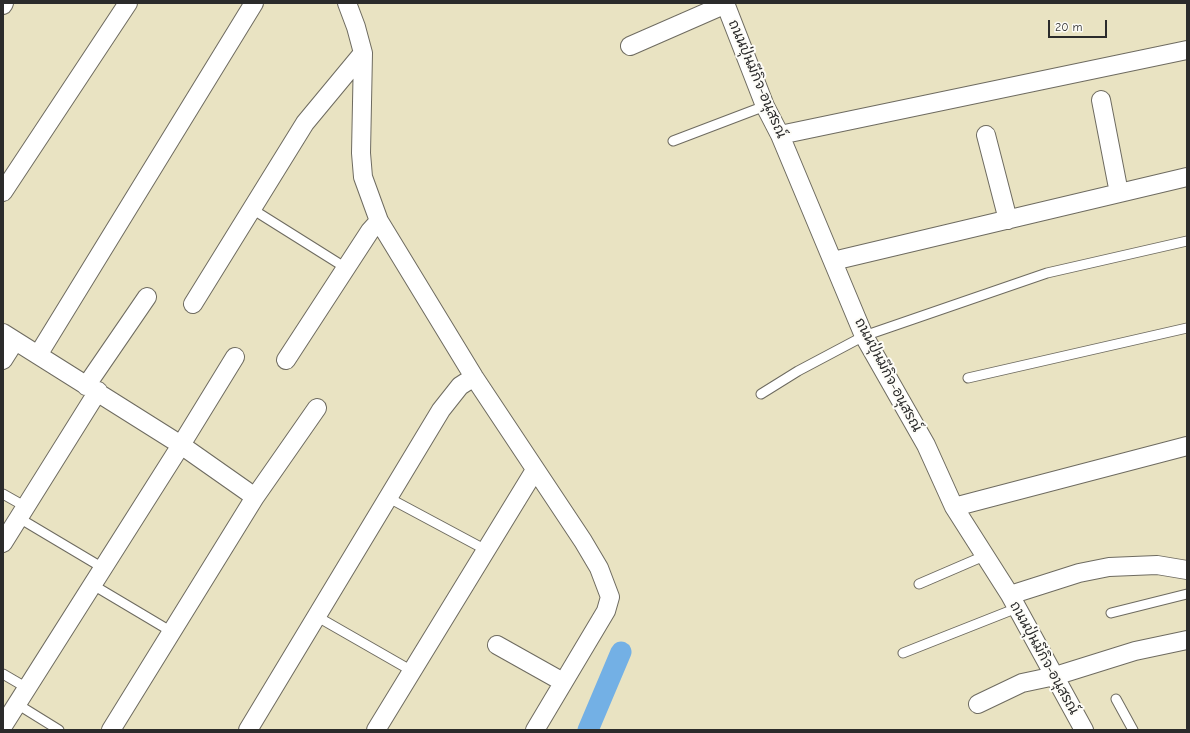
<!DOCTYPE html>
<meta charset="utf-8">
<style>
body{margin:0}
#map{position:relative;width:1190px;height:733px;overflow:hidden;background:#e9e3c2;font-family:"Comic Neue",sans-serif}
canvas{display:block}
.frame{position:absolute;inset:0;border:4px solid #2b2b2b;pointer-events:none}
.scale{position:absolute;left:1048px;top:20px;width:59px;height:18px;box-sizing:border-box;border:2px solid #2b2b2b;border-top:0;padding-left:5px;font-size:12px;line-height:14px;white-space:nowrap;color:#2b2b2b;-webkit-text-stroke:3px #fdfcf7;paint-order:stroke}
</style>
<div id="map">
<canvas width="1190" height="733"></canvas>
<div class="frame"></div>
<div class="scale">20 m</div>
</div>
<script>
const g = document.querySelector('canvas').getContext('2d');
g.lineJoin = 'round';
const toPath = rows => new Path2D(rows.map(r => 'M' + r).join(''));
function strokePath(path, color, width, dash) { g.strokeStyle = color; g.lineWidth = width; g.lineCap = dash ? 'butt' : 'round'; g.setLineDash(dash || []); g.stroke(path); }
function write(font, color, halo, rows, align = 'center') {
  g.font = font + ' "Comic Neue","Playpen Sans Thai",sans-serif'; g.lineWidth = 4; g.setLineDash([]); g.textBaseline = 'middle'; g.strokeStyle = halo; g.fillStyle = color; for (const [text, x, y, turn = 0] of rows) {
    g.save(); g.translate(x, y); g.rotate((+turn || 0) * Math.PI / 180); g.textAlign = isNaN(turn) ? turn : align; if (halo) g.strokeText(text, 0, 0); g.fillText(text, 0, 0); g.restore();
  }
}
const canal = toPath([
 [588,730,621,652]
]);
const lane = toPath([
 [673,141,765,106],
 [252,209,346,268],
 [968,378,1187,328],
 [761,394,798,371,864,336,1047,273,1187,241],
 [3,494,26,507],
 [387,497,486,550],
 [19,518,103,568],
 [919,584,984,556],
 [93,585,172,632],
 [1111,613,1187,594],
 [316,616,412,671],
 [903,653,1017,608],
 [3,674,27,688],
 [1116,699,1133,730],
 [17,704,59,730]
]);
const street = toPath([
 [347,3,356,27,363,53,361,153,363,177,379,221,474,377,583,541,599,568,610,597,606,611,535,730],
 [725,3,765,106,780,135,864,336,926,445,954,507,1010,595,1084,730],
 [3,5,4,3],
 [630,46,726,4],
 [1101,100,1119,193],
 [780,135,1187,50],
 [986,135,1008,220],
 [3,192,128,3],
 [833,261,1187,177],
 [193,304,305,123,363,53],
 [3,333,181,445,255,497],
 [38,355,254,3],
 [3,360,15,341],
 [286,360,370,231,379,221],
 [86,386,147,297],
 [954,507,1187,446],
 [3,543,98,391],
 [1010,595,1079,573,1109,567,1157,565,1187,570],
 [497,645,563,682],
 [978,704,1022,683,1055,676,1135,651,1187,640],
 [3,726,181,445,235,357],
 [111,730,255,497,317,408],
 [248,730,441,410,460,386,474,377],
 [376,730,535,470]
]);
const streetNames = [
 ["ถนนปุ่นมีกิจ-อนุสรณ์",757,79,67],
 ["ถนนปุ่นมีกิจ-อนุสรณ์",888,375,62],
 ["ถนนปุ่นมีกิจ-อนุสรณ์",1044,658,61]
];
strokePath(canal, '#73b0e5', 21);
strokePath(lane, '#6e6b60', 11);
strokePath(street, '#6e6b60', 20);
strokePath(lane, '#fff', 9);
strokePath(street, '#fff', 18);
write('14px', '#2b2b2b', '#fdfcf7', streetNames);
</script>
